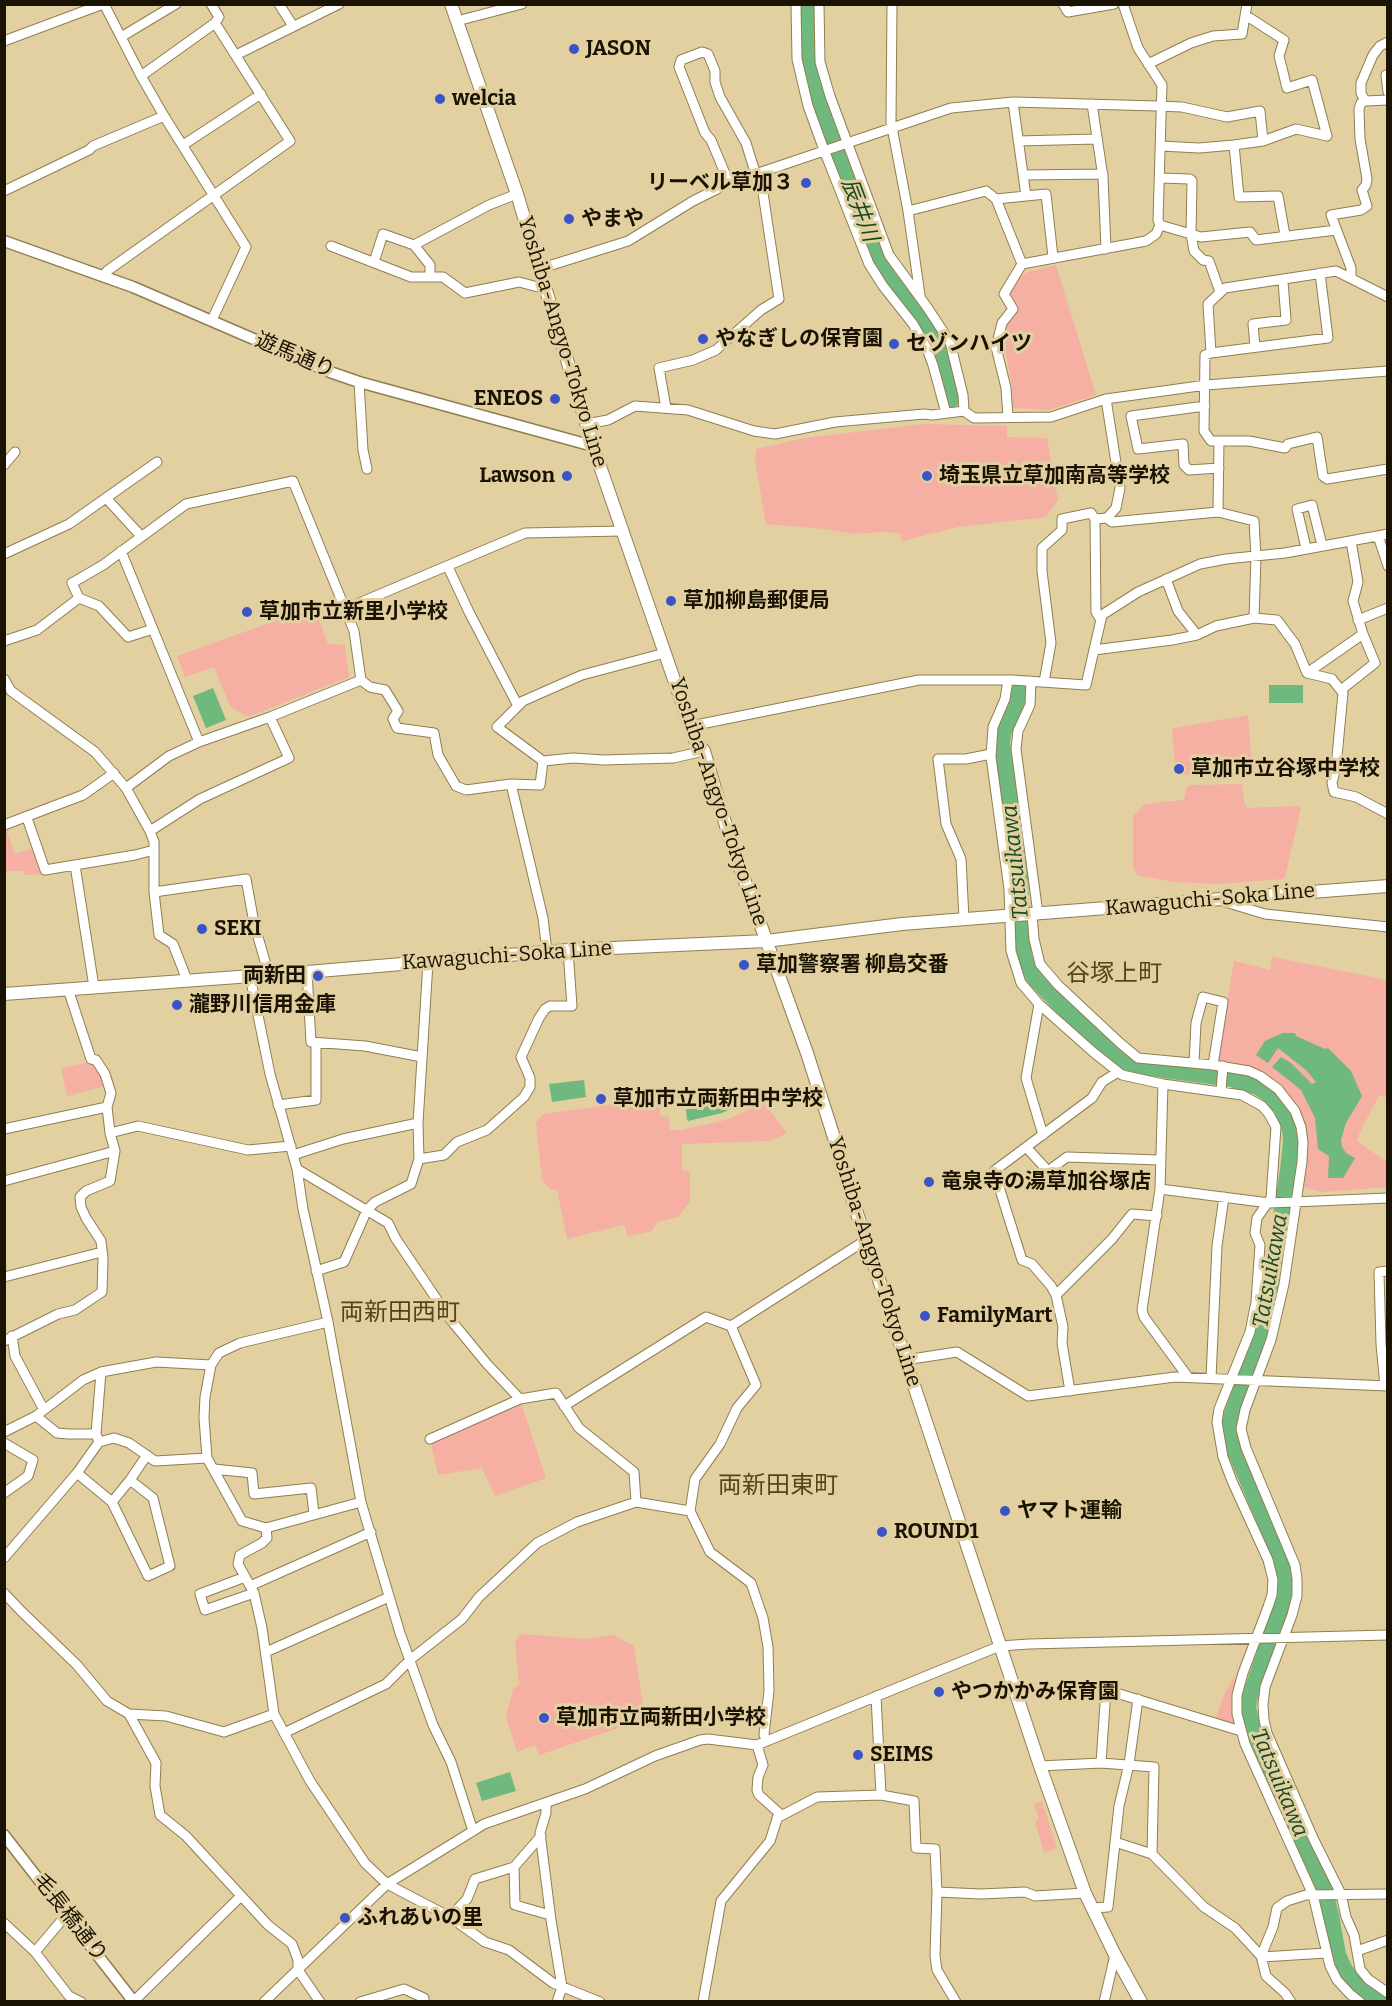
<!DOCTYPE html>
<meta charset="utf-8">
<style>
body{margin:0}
#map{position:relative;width:1392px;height:2006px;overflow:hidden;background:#e2d0a1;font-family:Bitter,serif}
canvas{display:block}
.frame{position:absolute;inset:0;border:6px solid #1a1303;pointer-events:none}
</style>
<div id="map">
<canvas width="1392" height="2006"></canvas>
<div class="frame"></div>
</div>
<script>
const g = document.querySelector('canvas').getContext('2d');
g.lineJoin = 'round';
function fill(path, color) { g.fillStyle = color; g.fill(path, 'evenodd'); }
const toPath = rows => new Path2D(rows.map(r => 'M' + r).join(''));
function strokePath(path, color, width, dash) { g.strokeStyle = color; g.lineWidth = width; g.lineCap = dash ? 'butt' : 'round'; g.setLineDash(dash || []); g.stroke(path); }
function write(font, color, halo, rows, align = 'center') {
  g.font = font + ' Bitter,"Noto Sans JP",serif'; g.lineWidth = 6; g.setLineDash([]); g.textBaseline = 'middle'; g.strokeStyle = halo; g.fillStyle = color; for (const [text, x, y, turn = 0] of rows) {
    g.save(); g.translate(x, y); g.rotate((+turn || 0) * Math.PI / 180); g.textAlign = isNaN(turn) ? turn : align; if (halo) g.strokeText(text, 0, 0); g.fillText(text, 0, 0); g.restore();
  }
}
const green = toPath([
 [1056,265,1096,395,1049,410,1013,408,1012,388,1005,347,1005,333,1007,324,1017,310,1009,296,1017,280,1027,272],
 [923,424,1007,426,1007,437,1047,438,1058,500,1046,517,958,527,902,541,900,533,880,532,853,534,825,529,766,524,755,461,756,449,805,438],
 [314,607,328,644,345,645,349,677,248,717,230,706,214,667,185,677,177,656],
 [1248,715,1252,762,1244,762,1239,770,1180,775,1176,772,1172,731,1174,728],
 [1242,784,1244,803,1248,808,1296,806,1301,808,1285,877,1283,879,1222,884,1173,882,1137,875,1133,868,1133,816,1145,804,1183,800,1185,796,1186,788,1190,785],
 [4,828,6,828,14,853,33,849,40,874,24,875,24,871,5,871],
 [1272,957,1387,980,1387,1094,1385,1097,1379,1095,1359,1134,1357,1141,1387,1162,1387,1187,1324,1192,1301,1187,1307,1129,1295,1104,1281,1083,1254,1069,1217,1063,1234,961,1270,970],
 [86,1063,94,1063,106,1086,67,1096,61,1068],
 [658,1098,660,1116,669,1117,670,1130,681,1130,726,1120,764,1103,787,1133,770,1141,682,1144,682,1170,690,1171,690,1202,678,1217,657,1222,652,1231,631,1236,627,1235,625,1227,623,1225,567,1239,557,1190,551,1190,542,1180,536,1123,543,1114],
 [520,1399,546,1478,495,1496,482,1468,438,1475,430,1439],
 [521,1634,586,1639,613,1635,634,1646,645,1719,539,1755,535,1745,517,1752,506,1717,513,1689,519,1685,515,1641],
 [1234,1677,1236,1681,1232,1708,1234,1724,1216,1718,1224,1695],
 [1042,1801,1057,1848,1044,1853,1035,1821,1039,1819,1034,1804]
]);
const water = toPath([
 [1269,685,1303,685,1303,703,1269,703],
 [213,688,226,720,206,728,193,696],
 [1283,1033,1295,1033,1296,1036,1325,1049,1328,1048,1351,1071,1362,1096,1346,1123,1341,1140,1342,1147,1346,1153,1355,1158,1343,1178,1328,1178,1329,1156,1318,1149,1315,1118,1301,1090,1272,1067,1281,1057,1291,1063,1312,1084,1316,1082,1306,1070,1278,1048,1268,1063,1256,1055,1265,1041],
 [584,1080,586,1097,552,1102,549,1084],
 [744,1089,749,1100,722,1113,688,1121,687,1119,686,1110,689,1106,714,1101],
 [510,1772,516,1791,482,1801,476,1783]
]);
const river = toPath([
 [806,4,807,56,813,85,842,167,879,262,889,278,926,323,941,353,952,399],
 [1019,691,1018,699,1004,731,1002,742,1020,878,1024,958,1035,979,1065,1010,1121,1059,1135,1066,1232,1079,1258,1087,1267,1093,1281,1108,1290,1129,1291,1141,1288,1170,1265,1317,1230,1420,1232,1444,1281,1559,1285,1584,1282,1604,1250,1696,1248,1707,1251,1720,1267,1764,1323,1885,1331,1915,1338,1955,1345,1970,1354,1981,1380,2002]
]);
const minor = toPath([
 [104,4,141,76,164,116,246,247,212,320],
 [279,4,293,26],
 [796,4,797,59,808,106,824,150,869,264,883,286,913,324,927,349,933,365,946,413],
 [819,4,820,62,830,96,889,255,927,307,950,342,963,395,964,411],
 [892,4,891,122,908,211,920,295],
 [1063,4,1068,12,1114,4],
 [1123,4,1138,48,1162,85,1158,220,1160,225,1201,237,1250,232,1256,240,1336,230],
 [457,21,522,4],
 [121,37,176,4],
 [4,41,103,4],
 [236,55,339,4],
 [1148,64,1191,43,1213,36,1242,34,1247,4],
 [1388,75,1386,75,1388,92],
 [141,76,215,23,219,17,211,4],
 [1365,101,1361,93,1361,83,1373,55,1380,46,1388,42],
 [1013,102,1026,196],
 [1092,104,1103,177,1106,249],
 [1018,141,1097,139],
 [183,145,261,94],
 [1234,145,1239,197,1278,196,1285,235],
 [1161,146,1199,148,1234,145,1263,141,1296,129,1327,136,1312,80,1287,88,1279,56,1284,40,1250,18,1246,17],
 [1023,175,1103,174],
 [1160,178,1190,179,1192,181,1191,234,1194,251,1203,260,1209,261,1220,292],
 [729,183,711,140,705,133,679,67,681,60,702,52,708,54,715,71,715,82,720,97,746,143,756,175],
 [4,191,89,150,93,146,164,116],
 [996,199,1046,194,1053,257],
 [908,211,986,191,996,199,1022,264],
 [331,246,411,277,443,277,465,293,519,282,538,287,544,286],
 [374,262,383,234,414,245],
 [539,269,628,241,693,201,729,183,951,108,1013,102,1157,106,1182,107,1227,117,1260,111,1263,141],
 [1320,273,1328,338,1211,353,1205,355,1204,431,1211,441,1249,441,1285,448,1288,444,1317,437,1323,476,1327,479,1388,469],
 [103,276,107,271,290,141,215,23],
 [430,277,430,265,414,245,489,205,517,194],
 [1351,278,1351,268,1331,215,1361,210,1367,206,1362,190,1366,185,1367,179,1360,139,1359,109,1361,103,1365,101,1388,100],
 [1255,347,1253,324,1286,320,1283,281],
 [1211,353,1208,304,1225,288,1336,271,1388,297],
 [359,382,363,450,367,469],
 [1106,399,1120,488,1116,508,1107,518],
 [1205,406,1131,416,1138,449,1183,444,1184,465,1189,470,1219,468],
 [666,408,659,368,693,360,716,350,761,310,779,299,760,173],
 [1008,417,1006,388,996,347,1002,323,1013,309,1004,294,1022,264,1146,241,1156,234,1160,225],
 [586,424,608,420,635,406,688,410,754,431,775,434,835,422,924,414,932,415,964,411,974,418,1051,417,1106,399,1206,385,1388,371],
 [4,465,15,452],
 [106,498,141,536],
 [1218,512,1219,441],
 [1095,519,1107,518,1112,522,1218,512,1254,521,1256,557,1254,618],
 [1378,536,1388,566],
 [1306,548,1297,509,1312,505,1322,545],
 [121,551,199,742],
 [4,554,69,524,157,462],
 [448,567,469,612,518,706],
 [1166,579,1178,611,1197,635],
 [345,609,525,533,622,531],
 [1358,620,1388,608],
 [4,641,37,630,79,598],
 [1094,650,1172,640,1197,635,1216,626,1254,618,1277,620,1295,644,1307,673,1332,679,1343,693,1336,767,1332,783,1334,792,1356,797,1388,814],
 [1307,673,1363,634],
 [4,679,11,691,95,752,126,788,150,831,154,842,154,892,159,935,173,944,187,980],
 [361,680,370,687,385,690,398,711,393,719,397,728,434,733,438,755,456,786,466,790,511,784,540,785,543,761,573,758,604,760,673,758,704,751],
 [1008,680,1005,699,993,727,991,757,1009,889,1011,951,1021,983,1039,1004,1093,1052,1122,1075,1163,1084,1242,1095,1262,1106,1269,1114,1276,1127,1271,1198,1257,1218,1255,1233,1260,1245,1256,1302,1250,1332,1219,1409,1217,1422,1223,1457,1232,1481,1268,1560,1273,1580,1272,1595,1268,1607,1243,1673,1237,1695,1237,1714,1245,1744,1313,1895,1330,1966,1337,1980,1350,1994,1360,2002],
 [1031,681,1030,705,1018,731,1016,749,1038,914],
 [1044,682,1051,643,1042,571,1042,548,1062,530,1062,519,1091,513,1095,519,1096,612,1101,620],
 [1341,690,1375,663,1363,634,1353,601,1358,582,1351,541],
 [691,726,919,680,1012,680,1086,685,1102,615,1138,592,1200,564,1226,559,1285,553,1388,534],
 [543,761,497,727,523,701,582,675,665,653],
 [511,784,543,918,547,952],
 [126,788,169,756,199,742,270,717,361,680,354,631,293,481,186,504,103,565,72,583,79,598,99,606,128,637,153,629],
 [27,818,45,870,135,855,154,850],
 [4,825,83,795,114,773],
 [150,831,200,799,289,758,270,717],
 [75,865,94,987],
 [154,892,246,879,254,923,269,975],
 [1222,901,1265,914,1388,927],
 [1032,914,1034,939,1040,964,1058,985,1120,1043,1138,1058,1213,1065,1249,1071,1260,1076,1278,1089,1295,1111,1301,1127,1303,1142,1302,1162,1284,1284,1271,1340,1245,1410,1241,1429,1246,1448,1295,1565,1297,1579,1297,1596,1292,1615,1265,1687,1263,1705,1264,1720,1267,1733,1314,1840,1341,1894,1346,1917,1354,1935,1360,1969,1368,1979,1388,1993],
 [964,919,961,859,946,824,938,759,966,759,991,754],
 [307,972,311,1042,365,1046,422,1057],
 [250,976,270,1074,297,1169,303,1209,328,1322,361,1502,400,1633,433,1725,451,1762,473,1831],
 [1039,1004,1026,1078,1043,1135],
 [1194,1063,1196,1023,1203,997,1223,1002,1213,1065],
 [1163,1084,1160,1189,1142,1310,1144,1317,1188,1377],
 [1221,1091,1223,1066],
 [278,1105,316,1100,316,1044],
 [4,1129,107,1107],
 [110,1133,138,1126,248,1150,291,1146],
 [1026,1147,1048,1171,1067,1157,1160,1160],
 [293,1155,343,1139,418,1123],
 [419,1159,444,1155,457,1142,487,1130,524,1097,530,1087,530,1078,521,1057,539,1018,545,1009,550,1006,572,1006,568,950],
 [297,1169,388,1223,396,1239,450,1319,487,1364,520,1399,556,1393,579,1428,634,1472,636,1502],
 [4,1181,115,1151],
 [1160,1189,1269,1203,1388,1198],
 [316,1271,344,1262,367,1210,375,1202,411,1184,419,1159,418,1123,428,962],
 [4,1277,102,1252],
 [1056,1295,1112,1239,1132,1214,1157,1216],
 [731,1326,866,1240],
 [12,1336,15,1356,44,1410],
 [4,1341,58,1314,75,1310,102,1292,103,1258,101,1241,86,1218,81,1207,80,1197,86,1191,110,1181,115,1151,110,1133,107,1107,111,1093,105,1074,96,1060,91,1059,68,989],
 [905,1360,957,1352,1028,1396,1175,1377,1388,1386],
 [211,1365,219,1353,240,1343,328,1322],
 [1211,1378,1217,1246,1224,1197],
 [1385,1386,1381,1344,1379,1272,1388,1271],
 [1070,1391,1062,1343,1063,1327,1056,1295,1051,1286,1032,1264,1022,1260,994,1171,1092,1098,1102,1082,1118,1072],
 [564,1406,706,1317,731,1326,756,1385,737,1408,720,1444,695,1479,690,1511],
 [36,1416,57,1433,68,1434,96,1434],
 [4,1432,36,1416,83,1380,101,1372,156,1362,211,1365,205,1397,204,1418,207,1458,242,1521,266,1528],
 [430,1439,520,1399],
 [99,1442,96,1434,101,1372],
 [4,1443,33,1460,28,1476,4,1493],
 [214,1469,252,1473,254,1494,311,1488,314,1514],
 [77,1473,112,1502,148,1576,170,1566,153,1498,130,1480,112,1502],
 [130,1480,147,1455],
 [361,1502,266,1528,267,1538,262,1543,240,1555,238,1564,254,1593,262,1628,274,1714,310,1781,365,1863,387,1884,450,1917,485,1942,509,1950,553,1983,600,2002],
 [4,1558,77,1473,99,1442,114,1438,129,1443,155,1461,207,1458],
 [245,1577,200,1594,205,1610,254,1593],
 [250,1586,371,1532],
 [4,1593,21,1611,77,1665,107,1701,129,1714,156,1763,155,1786,160,1815,186,1836,268,1925,292,1944,298,1960,298,1970,320,2002],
 [266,1652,389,1597],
 [1090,1685,1241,1731],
 [876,1696,881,1795,914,1801,916,1848,935,1849,937,1892,935,1956,937,1970,956,2002],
 [129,1714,166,1716,224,1732,274,1714],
 [284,1733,386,1684,411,1659,462,1619,479,1597,537,1543,577,1522,636,1502,690,1511,710,1552,751,1583,763,1618,768,1647,769,1691,764,1735,767,1741],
 [1101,1763,1106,1689],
 [1040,1766,1101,1763,1154,1767,1152,1854,1204,1907,1235,1928,1261,1956],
 [546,1803,546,1813,540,1833,551,1920,562,1987,557,2002],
 [777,1818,817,1797,881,1795],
 [1115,1842,1152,1854],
 [514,1867,515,1905,550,1915],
 [937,1892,981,1894,1025,1892,1035,1896,1085,1893],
 [1092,1908,1108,1907,1119,1806,1129,1764,1138,1699],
 [67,1914,35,1952,69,1996,81,2002],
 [450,1917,467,1899,475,1879,514,1867,541,1836],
 [4,1923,35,1952],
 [1357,1951,1388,1940],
 [1262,1957,1326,1953],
 [129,2002,134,2001,241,1896],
 [264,2002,387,1884,473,1831,484,1824,585,1789,655,1756,700,1740,708,1739,757,1745,1000,1646,1029,1644,1388,1635],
 [360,2002,404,1989,424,1998,424,2002],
 [703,2002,721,1901,770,1841,779,1813,759,1795,757,1790,758,1777,763,1765,757,1745],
 [1104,2002,1115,1955],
 [1291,2002,1285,1993,1266,1976,1261,1956,1273,1927,1277,1908,1287,1901,1306,1895,1388,1894]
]);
const tertiary = toPath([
 [4,241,133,287,330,372,359,382,593,446],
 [4,1835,134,2002]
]);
const secondary = toPath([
 [451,4,517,194,593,446,695,740,704,751,731,843,807,1053,839,1153,841,1165,1040,1766,1085,1893,1115,1955,1141,2002],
 [4,994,307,972,568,950,766,941,902,924,1388,886]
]);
const markers = [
 [574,49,6,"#3a53c6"],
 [440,99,6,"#3a53c6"],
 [806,183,6,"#3a53c6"],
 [569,219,6,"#3a53c6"],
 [703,339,6,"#3a53c6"],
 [894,344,6,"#3a53c6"],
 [555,399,6,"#3a53c6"],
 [567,476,6,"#3a53c6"],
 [927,476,6,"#3a53c6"],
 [671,601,6,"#3a53c6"],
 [247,612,6,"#3a53c6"],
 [1179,769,6,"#3a53c6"],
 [202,929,6,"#3a53c6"],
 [744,965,6,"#3a53c6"],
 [318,976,6,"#3a53c6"],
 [177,1005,6,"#3a53c6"],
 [601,1099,6,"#3a53c6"],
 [929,1182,6,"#3a53c6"],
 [925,1316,6,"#3a53c6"],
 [1005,1511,6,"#3a53c6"],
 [882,1532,6,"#3a53c6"],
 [939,1692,6,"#3a53c6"],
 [544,1718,6,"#3a53c6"],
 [858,1755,6,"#3a53c6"],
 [345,1918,6,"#3a53c6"]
];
const poiNames = [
 ["JASON",586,49],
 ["welcia",452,99],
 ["リーベル草加３",794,183,"right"],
 ["やまや",581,219],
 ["やなぎしの保育園",715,339],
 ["セゾンハイツ",906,344],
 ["ENEOS",543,399,"right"],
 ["Lawson",555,476,"right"],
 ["埼玉県立草加南高等学校",939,476],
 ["草加柳島郵便局",683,601],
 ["草加市立新里小学校",259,612],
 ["草加市立谷塚中学校",1191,769],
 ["SEKI",214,929],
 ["草加警察署 柳島交番",756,965],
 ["両新田",306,976,"right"],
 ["瀧野川信用金庫",189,1005],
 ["草加市立両新田中学校",613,1099],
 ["竜泉寺の湯草加谷塚店",941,1182],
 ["FamilyMart",937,1316],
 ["ヤマト運輸",1017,1511],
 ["ROUND1",894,1532],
 ["やつかかみ保育園",951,1692],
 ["草加市立両新田小学校",556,1718],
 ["SEIMS",870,1755],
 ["ふれあいの里",357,1918]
];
const streetNames = [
 ["Yoshiba-Angyo-Tokyo Line",562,342,73],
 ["遊馬通り",295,356,23],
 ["Yoshiba-Angyo-Tokyo Line",718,802,71],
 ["Kawaguchi-Soka Line",1210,900,-5],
 ["Kawaguchi-Soka Line",507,956,-4],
 ["Yoshiba-Angyo-Tokyo Line",874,1262,72],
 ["毛長橋通り",70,1918,52]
];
const waterNames = [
 ["辰井川",859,210,69],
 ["Tatsuikawa",1016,862,-96],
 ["Tatsuikawa",1271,1271,-80],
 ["Tatsuikawa",1279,1783,67]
];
const quarterNames = [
 ["谷塚上町",1114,974],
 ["両新田西町",400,1313],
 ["両新田東町",778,1486]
];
fill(green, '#f5afa3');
fill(water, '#6fb87e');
strokePath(river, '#6fb87e', 16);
strokePath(minor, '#8f7e52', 11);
strokePath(tertiary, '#8f7e52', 13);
strokePath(secondary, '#8f7e52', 14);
strokePath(minor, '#fff', 9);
strokePath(tertiary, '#fff', 10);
strokePath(secondary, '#fff', 12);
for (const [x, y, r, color] of markers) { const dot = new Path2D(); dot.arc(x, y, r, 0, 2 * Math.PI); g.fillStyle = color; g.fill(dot); strokePath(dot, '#e2d0a1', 2); }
write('bold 21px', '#1a1303', '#e2d0a1', poiNames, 'left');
write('21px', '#1a1303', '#e2d0a1', streetNames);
write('italic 22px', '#144923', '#e2d0a1', waterNames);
write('24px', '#554619', '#e2d0a1', quarterNames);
</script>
